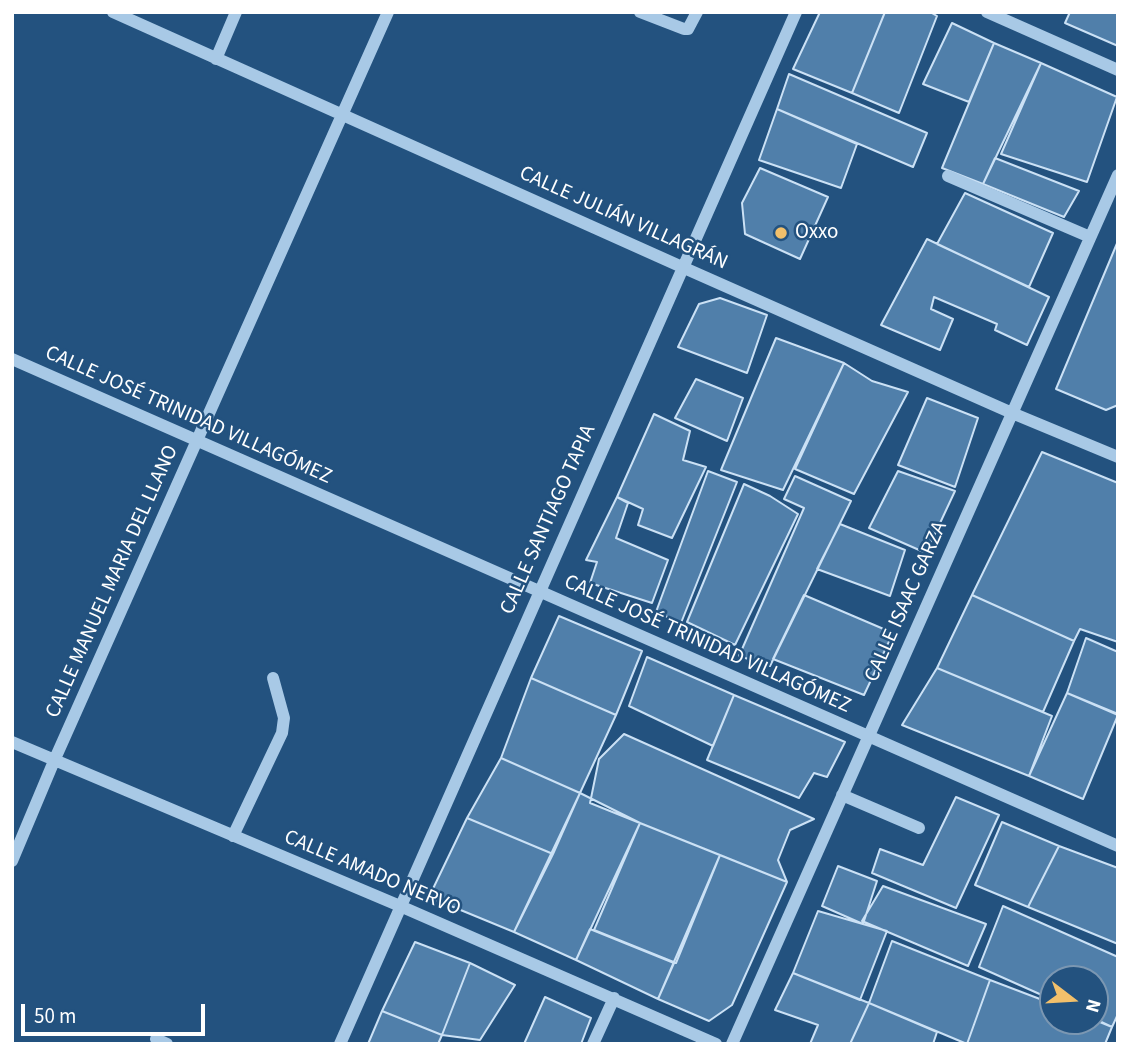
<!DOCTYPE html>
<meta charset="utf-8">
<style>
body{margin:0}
#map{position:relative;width:1130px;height:1056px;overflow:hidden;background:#23527f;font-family:"Source Sans 3",sans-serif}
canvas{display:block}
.frame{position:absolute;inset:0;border:14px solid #fff;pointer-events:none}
.north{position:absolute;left:1039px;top:965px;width:70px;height:70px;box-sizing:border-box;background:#23527f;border:2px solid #7b97b2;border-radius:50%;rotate:107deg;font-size:19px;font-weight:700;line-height:28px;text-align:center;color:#fff}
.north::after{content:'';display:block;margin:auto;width:24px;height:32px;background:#f2c06b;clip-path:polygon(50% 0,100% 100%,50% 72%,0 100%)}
.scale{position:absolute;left:21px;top:1004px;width:184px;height:32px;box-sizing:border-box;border:4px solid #fff;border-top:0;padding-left:9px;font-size:21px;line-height:24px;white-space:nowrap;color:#fff;-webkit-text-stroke:5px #23527f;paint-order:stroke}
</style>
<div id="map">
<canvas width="1130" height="1056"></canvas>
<div class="frame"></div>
<div class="north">N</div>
<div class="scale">50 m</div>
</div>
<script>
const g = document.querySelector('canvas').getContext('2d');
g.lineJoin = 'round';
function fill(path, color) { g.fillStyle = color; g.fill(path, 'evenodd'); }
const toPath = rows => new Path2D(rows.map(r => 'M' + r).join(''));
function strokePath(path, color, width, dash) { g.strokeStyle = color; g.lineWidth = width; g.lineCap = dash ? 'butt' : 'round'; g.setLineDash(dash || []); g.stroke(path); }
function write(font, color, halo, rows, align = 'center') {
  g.font = font + ' "Source Sans 3",sans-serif'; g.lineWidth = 5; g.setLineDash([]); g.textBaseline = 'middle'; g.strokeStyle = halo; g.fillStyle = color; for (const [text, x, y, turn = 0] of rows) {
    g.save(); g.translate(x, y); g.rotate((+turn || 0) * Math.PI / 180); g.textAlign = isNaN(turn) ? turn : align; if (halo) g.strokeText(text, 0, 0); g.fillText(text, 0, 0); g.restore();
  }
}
const building = toPath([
 [820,12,885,12,852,93,793,69,820,12],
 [885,12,930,12,937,16,899,113,852,93,885,12],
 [1070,12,1118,12,1118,46,1065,23,1070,12],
 [952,23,994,43,969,102,923,84,952,23],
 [994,43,1041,63,983,184,942,168,994,43],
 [1041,63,1117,97,1087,182,1001,154,1041,63],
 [789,74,927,133,913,167,777,109,789,74],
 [777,109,857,144,841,188,759,160,777,109],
 [995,158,1079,191,1064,217,983,184,995,158],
 [760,168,828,197,800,259,745,234,742,203,760,168],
 [965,193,1053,233,1029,287,937,244,965,193],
 [927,239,1049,297,1027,345,995,330,997,324,934,297,931,309,953,319,940,350,881,325,927,239],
 [1118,241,1118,405,1106,410,1056,389,1118,241],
 [720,298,767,315,747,373,678,347,699,304,720,298],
 [776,338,844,363,783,490,721,470,776,338],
 [844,363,872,381,908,392,854,494,795,469,844,363],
 [696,379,743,398,727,441,675,418,696,379],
 [927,398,978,418,955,487,898,465,927,398],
 [654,414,690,431,683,460,706,467,672,538,638,525,643,509,617,497,654,414],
 [1042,452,1118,483,1118,642,1080,629,1074,641,972,595,1042,452],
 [708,471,737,482,681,623,656,612,708,471],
 [898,471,955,491,926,553,869,528,898,471],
 [795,476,851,501,770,666,739,656,804,508,784,499,795,476],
 [744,484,770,496,798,514,735,645,687,622,744,484],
 [617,497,628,503,616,538,668,560,652,603,590,583,597,562,586,560,617,497],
 [840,524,905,550,890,596,817,569,840,524],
 [804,595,893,633,864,695,773,659,804,595],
 [972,595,1074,641,1043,712,937,668,972,595],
 [559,616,642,651,616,715,531,678,559,616],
 [1086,638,1118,652,1118,714,1067,693,1086,638],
 [647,657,734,695,713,746,629,706,647,657],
 [937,668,1052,716,1029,776,902,725,937,668],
 [531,678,616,715,580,793,501,758,531,678],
 [1067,693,1118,715,1083,799,1029,776,1067,693],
 [734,695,845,742,827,777,814,773,799,798,707,760,734,695],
 [624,734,814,819,790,830,778,860,787,882,590,803,599,759,624,734],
 [501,758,580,793,553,854,467,818,501,758],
 [580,793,640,823,576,960,514,932,580,793],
 [956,797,999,815,956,908,872,873,880,849,923,865,956,797],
 [467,818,553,854,514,932,429,897,467,818],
 [1002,822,1059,846,1028,907,975,885,1002,822],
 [640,823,720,855,676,963,594,930,640,823],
 [1059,846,1118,868,1118,944,1028,907,1059,846],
 [720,855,787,882,732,1005,709,1021,658,999,720,855],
 [838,866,877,881,863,924,822,906,838,866],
 [883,886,986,924,968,966,862,921,883,886],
 [1003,906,1118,957,1118,1014,1112,1027,1095,1019,1095,979,1053,979,1053,1000,979,967,1003,906],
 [818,911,887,931,860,1000,793,973,818,911],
 [590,929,674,963,658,999,576,960,590,929],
 [892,941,990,980,967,1044,869,1003,892,941],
 [415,942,470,963,442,1035,382,1011,415,942],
 [470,963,515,985,480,1040,442,1035,470,963],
 [793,973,869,1003,850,1044,810,1044,818,1025,775,1010,793,973],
 [990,980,1053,1004,1053,1021,1095,1020,1112,1027,1105,1044,967,1044,990,980],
 [545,997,591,1018,581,1044,524,1044,545,997],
 [869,1003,937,1032,933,1044,850,1044,869,1003],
 [382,1011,442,1035,438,1044,368,1044,382,1011]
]);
const minor = toPath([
 [113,12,682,267,1012,413,1118,457],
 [640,12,684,29,688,29,697,12],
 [987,12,1118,70],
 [216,59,236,12],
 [948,176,1090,237],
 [12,359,1118,846],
 [12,742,400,906,716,1044],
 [842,795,919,828],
 [233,836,282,733,284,718,273,678],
 [12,861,54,761,388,12],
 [156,1039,167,1044],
 [340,1044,796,12],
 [593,1044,614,998],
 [732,1044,1118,175]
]);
const markers = [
 [781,233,7,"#f2c06b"]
];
const streetNames = [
 ["CALLE JULIÁN VILLAGRÁN",623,219,24],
 ["CALLE JOSÉ TRINIDAD VILLAGÓMEZ",188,416,24],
 ["CALLE SANTIAGO TAPIA",549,520,-66],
 ["CALLE MANUEL MARIA DEL LLANO",113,582,-66],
 ["CALLE ISAAC GARZA",907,602,-66],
 ["CALLE JOSÉ TRINIDAD VILLAGÓMEZ",707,645,24],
 ["CALLE AMADO NERVO",372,874,23]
];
const poiNames = [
 ["Oxxo",795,233]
];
fill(building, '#507faa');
strokePath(building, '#cbe1f5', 2);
strokePath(minor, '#a8c9e6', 12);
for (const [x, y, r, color] of markers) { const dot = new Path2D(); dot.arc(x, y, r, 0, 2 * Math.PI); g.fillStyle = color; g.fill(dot); strokePath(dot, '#23527f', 2.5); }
write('21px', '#fff', '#23527f', streetNames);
write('21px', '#fff', '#23527f', poiNames, 'left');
</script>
